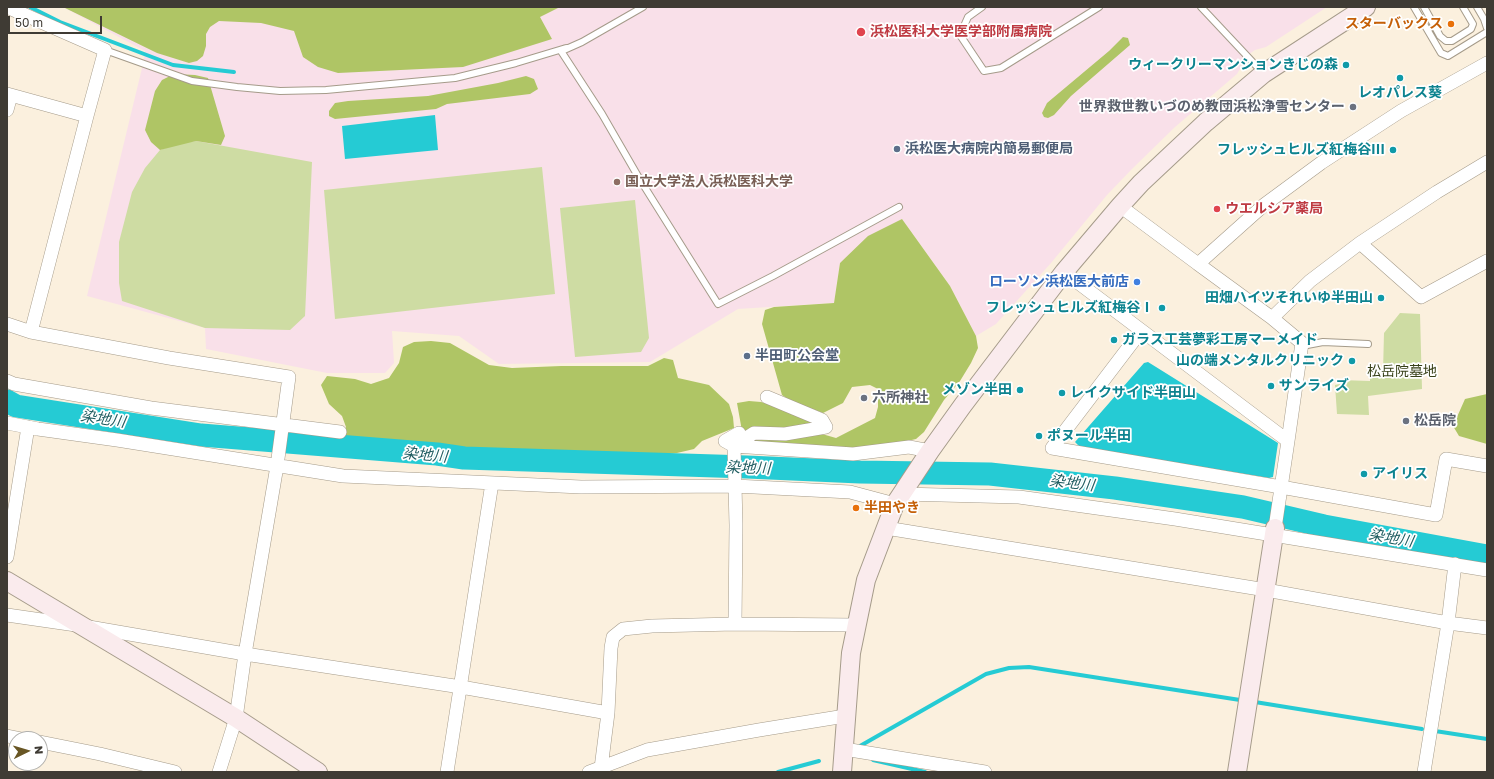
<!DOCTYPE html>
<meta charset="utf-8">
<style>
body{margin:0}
#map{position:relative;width:1494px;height:779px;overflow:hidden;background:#fbf0de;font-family:"Golos Text",sans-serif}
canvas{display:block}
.frame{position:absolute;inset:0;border:8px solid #3f3b34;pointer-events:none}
.north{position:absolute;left:8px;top:731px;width:40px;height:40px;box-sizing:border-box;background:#fff;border:1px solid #b2b1ae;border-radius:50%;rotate:85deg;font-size:11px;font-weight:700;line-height:16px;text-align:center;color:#3f3b34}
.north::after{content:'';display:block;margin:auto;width:14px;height:18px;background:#685624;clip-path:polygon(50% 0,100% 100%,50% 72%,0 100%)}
.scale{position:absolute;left:8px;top:16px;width:94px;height:18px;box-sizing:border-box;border:2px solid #3f3b34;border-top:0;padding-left:5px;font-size:12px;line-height:14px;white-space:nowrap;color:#3f3b34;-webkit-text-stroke:3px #fff;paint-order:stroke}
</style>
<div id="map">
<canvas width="1494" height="779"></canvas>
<div class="frame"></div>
<div class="north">N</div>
<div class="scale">50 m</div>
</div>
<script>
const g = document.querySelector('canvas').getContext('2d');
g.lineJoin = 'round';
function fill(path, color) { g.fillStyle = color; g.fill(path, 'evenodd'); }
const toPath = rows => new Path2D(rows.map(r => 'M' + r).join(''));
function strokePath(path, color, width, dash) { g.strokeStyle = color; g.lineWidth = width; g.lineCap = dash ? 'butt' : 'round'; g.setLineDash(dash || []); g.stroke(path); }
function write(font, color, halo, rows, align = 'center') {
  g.font = font + ' "Golos Text","Noto Sans JP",sans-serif'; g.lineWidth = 3.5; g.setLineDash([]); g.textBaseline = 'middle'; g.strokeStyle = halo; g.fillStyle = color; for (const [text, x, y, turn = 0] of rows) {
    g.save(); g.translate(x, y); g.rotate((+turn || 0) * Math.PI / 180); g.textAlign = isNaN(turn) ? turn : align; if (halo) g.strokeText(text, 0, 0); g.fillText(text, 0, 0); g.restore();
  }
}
const education = toPath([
 [63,7,1327,7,1266,47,1255,50,1242,59,1241,67,1237,74,1175,127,1132,169,1107,195,1051,263,996,324,976,336,950,286,902,219,840,263,834,303,738,309,650,362,499,364,459,336,392,331,394,363,385,373,327,373,206,349,205,328,87,296,143,64,145,51]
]);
const green = toPath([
 [196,141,312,162,305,316,290,330,205,328,122,301,119,283,119,242,132,192,145,168,160,150,180,143],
 [542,167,555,294,335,319,324,190],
 [635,200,649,338,641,352,575,357,560,208],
 [1400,313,1420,314,1422,389,1368,396,1369,415,1337,414,1335,385,1340,384,1340,380,1370,381,1370,374,1383,372,1384,333]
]);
const forest = toPath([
 [66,7,560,7,540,17,552,39,463,67,338,73,318,67,303,57,294,31,261,23,219,21,210,27,206,34,206,46,203,56,197,61,189,63,157,53,65,8],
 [1123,37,1128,38,1130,45,1071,96,1054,115,1048,118,1044,117,1042,113,1047,103,1109,51],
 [174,74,195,75,208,78,225,136,221,145,196,141,160,150,151,142,145,130,155,91,162,80],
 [526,76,534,79,538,89,530,94,447,104,436,109,335,119,329,116,329,111,335,103,348,101,428,96,498,83],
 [902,219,950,286,976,336,978,348,971,363,960,381,944,400,924,432,916,439,889,445,854,451,743,443,757,436,822,434,836,438,875,418,878,407,878,389,870,385,852,387,843,403,823,413,791,401,782,395,762,324,765,310,774,307,834,303,840,263,868,236],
 [431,341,450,343,489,365,512,368,561,366,648,366,664,358,673,360,678,378,709,385,729,404,733,417,734,428,702,441,694,449,677,453,629,457,555,457,464,453,433,448,371,445,348,442,344,433,346,427,342,416,329,404,321,385,327,376,355,379,371,384,389,378,399,363,403,347,414,342],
 [1487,394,1487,444,1459,436,1453,426,1465,399],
 [749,401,761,402,788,409,819,422,811,428,742,431,737,403]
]);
const water = toPath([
 [435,115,438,150,345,159,342,126],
 [1148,362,1278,443,1273,477,1269,478,1080,447,1075,442,1144,363]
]);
const stream = toPath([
 [30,7,60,22,173,65,234,72],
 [1255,702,1422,729],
 [1435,731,1487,739],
 [860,746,986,674,1009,668,1029,667,1240,700],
 [873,760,925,772],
 [778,772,819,761]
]);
const river = toPath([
 [7,401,16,406,201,435,437,454,464,458,747,467,860,472,990,474,1115,488,1243,507,1324,526,1487,556]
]);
const lane = toPath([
 [982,7,968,17,960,35,984,71,1001,68,1099,7],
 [1201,7,1262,72],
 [1414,7,1441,53,1448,56,1487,32],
 [1424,7,1440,36,1446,41,1452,41,1471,29,1473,24,1463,7],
 [1477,7,1484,19,1487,28],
 [105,50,192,81,237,87,280,91,326,90,455,78,516,63,566,48,561,51],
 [564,50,582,42,643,7],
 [561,51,602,114,639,178,718,304,773,276,899,207],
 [1302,346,1323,342,1368,344]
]);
const street = toPath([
 [7,7,105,50,87,116,31,332],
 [7,94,87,116],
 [7,110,11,95],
 [1120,206,1198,264,1264,205,1321,163,1401,111,1487,63],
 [1360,243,1421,297,1487,261],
 [1198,264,1272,318,1302,343,1288,441],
 [1064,272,1288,441,1275,528],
 [1272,318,1310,281,1360,243,1437,192,1487,162],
 [7,324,31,332,169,358,289,377,277,466,245,654,236,718,219,772],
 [1141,331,1052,448,1281,487,1436,515,1446,459,1487,466],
 [7,381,14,384,151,408,340,432],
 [7,423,38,429,117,440,343,476,581,487,735,486,850,492,895,504],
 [739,433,725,441,734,446,853,454,909,447,930,451],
 [734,446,736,525,735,624],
 [734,446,754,433,785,434,826,427,822,420,767,397],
 [902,494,1019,497,1175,519,1487,570],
 [886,528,1266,590,1448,623,1487,628],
 [7,557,28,427],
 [7,615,83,626,245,654,461,687,608,713],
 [7,736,22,739],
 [40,742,100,754,175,772],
 [844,749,985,772],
 [601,768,608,713,611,648,613,637,623,629,652,626,735,624,856,625],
 [447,772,492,483],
 [589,772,647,750,759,730,845,716],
 [1424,772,1448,623,1455,564]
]);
const secondary = toPath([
 [7,581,236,718,318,772],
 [842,772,851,653,866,580,895,504,930,451,963,405,1064,272,1120,206,1141,183,1206,122,1263,74,1366,7],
 [1237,772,1275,528]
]);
const markers = [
 [1451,24,4,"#e8710a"],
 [861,32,5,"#e0444e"],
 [1346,65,4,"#0f9aa8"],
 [1400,78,4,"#0f9aa8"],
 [1353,107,4,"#6b7280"],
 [897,149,4,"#5c6f8a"],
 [1393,150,4,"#0f9aa8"],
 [617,182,4,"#8d6e63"],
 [1217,209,4,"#e0444e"],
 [1137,282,4,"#3f7fe0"],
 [1381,298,4,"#0f9aa8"],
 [1162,308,4,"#0f9aa8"],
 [1114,340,4,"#0f9aa8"],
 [747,356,4,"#5c6f8a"],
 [1352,361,4,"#0f9aa8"],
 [1271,386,4,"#0f9aa8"],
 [1020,390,4,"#0f9aa8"],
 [1062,393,4,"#0f9aa8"],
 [864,398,4,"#6b7280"],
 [1406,421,4,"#6b7280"],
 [1039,436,4,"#0f9aa8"],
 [1364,474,4,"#0f9aa8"],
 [856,508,4,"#e8710a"]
];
const foodNames = [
 ["スターバックス",1443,24],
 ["半田やき",864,508,"left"]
];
const healthNames = [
 ["浜松医科大学医学部附属病院",870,32],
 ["ウエルシア薬局",1225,209]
];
const cultureNames = [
 ["ウィークリーマンションきじの森",1338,65],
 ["レオパレス葵",1400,93,"center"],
 ["フレッシュヒルズ紅梅谷Ⅲ",1385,150],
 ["田畑ハイツそれいゆ半田山",1373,298],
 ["フレッシュヒルズ紅梅谷Ⅰ",1154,308],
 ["ガラス工芸夢彩工房マーメイド",1122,340,"left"],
 ["山の端メンタルクリニック",1344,361],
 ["サンライズ",1279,386,"left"],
 ["メゾン半田",1012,390],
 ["レイクサイド半田山",1070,393,"left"],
 ["ポヌール半田",1047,436,"left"],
 ["アイリス",1372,474,"left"]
];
const worshipNames = [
 ["世界救世教いづのめ教団浜松浄雪センター",1345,107,"right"],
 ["六所神社",872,398],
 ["松岳院",1414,421]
];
const serviceNames = [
 ["浜松医大病院内簡易郵便局",905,149],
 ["半田町公会堂",755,356]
];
const educationNames = [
 ["国立大学法人浜松医科大学",625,182]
];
const shopNames = [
 ["ローソン浜松医大前店",1129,282]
];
const parkNames = [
 ["松岳院墓地",1402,372]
];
const waterNames = [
 ["染地川",103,419,9],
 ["染地川",425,455,5],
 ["染地川",748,468,2],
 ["染地川",1072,483,7],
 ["染地川",1391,538,10]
];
fill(education, '#f9e0e9');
fill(green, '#cedca3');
fill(forest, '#afc565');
fill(water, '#25cbd4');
strokePath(stream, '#25cbd4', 4);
strokePath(river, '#25cbd4', 23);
strokePath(lane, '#a59b8a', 8);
strokePath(street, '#a59b8a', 14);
strokePath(secondary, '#a59b8a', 20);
strokePath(lane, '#fff', 6);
strokePath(street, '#fff', 13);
strokePath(secondary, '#faebed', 18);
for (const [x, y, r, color] of markers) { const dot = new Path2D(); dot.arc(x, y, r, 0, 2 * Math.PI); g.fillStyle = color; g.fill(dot); strokePath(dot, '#fff', 1.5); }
write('bold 14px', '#c56008', '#fff', foodNames, 'right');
write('bold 14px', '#be3a42', '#fff', healthNames, 'left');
write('bold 14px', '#0d838f', '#fff', cultureNames, 'right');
write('bold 14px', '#5b616d', '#fff', worshipNames, 'left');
write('bold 14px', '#4e5e75', '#fff', serviceNames, 'left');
write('bold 14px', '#785e54', '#fff', educationNames, 'left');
write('bold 14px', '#366cbe', '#fff', shopNames, 'right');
write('14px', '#374018', '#fff', parkNames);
write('italic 15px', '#215e62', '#fff', waterNames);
</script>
